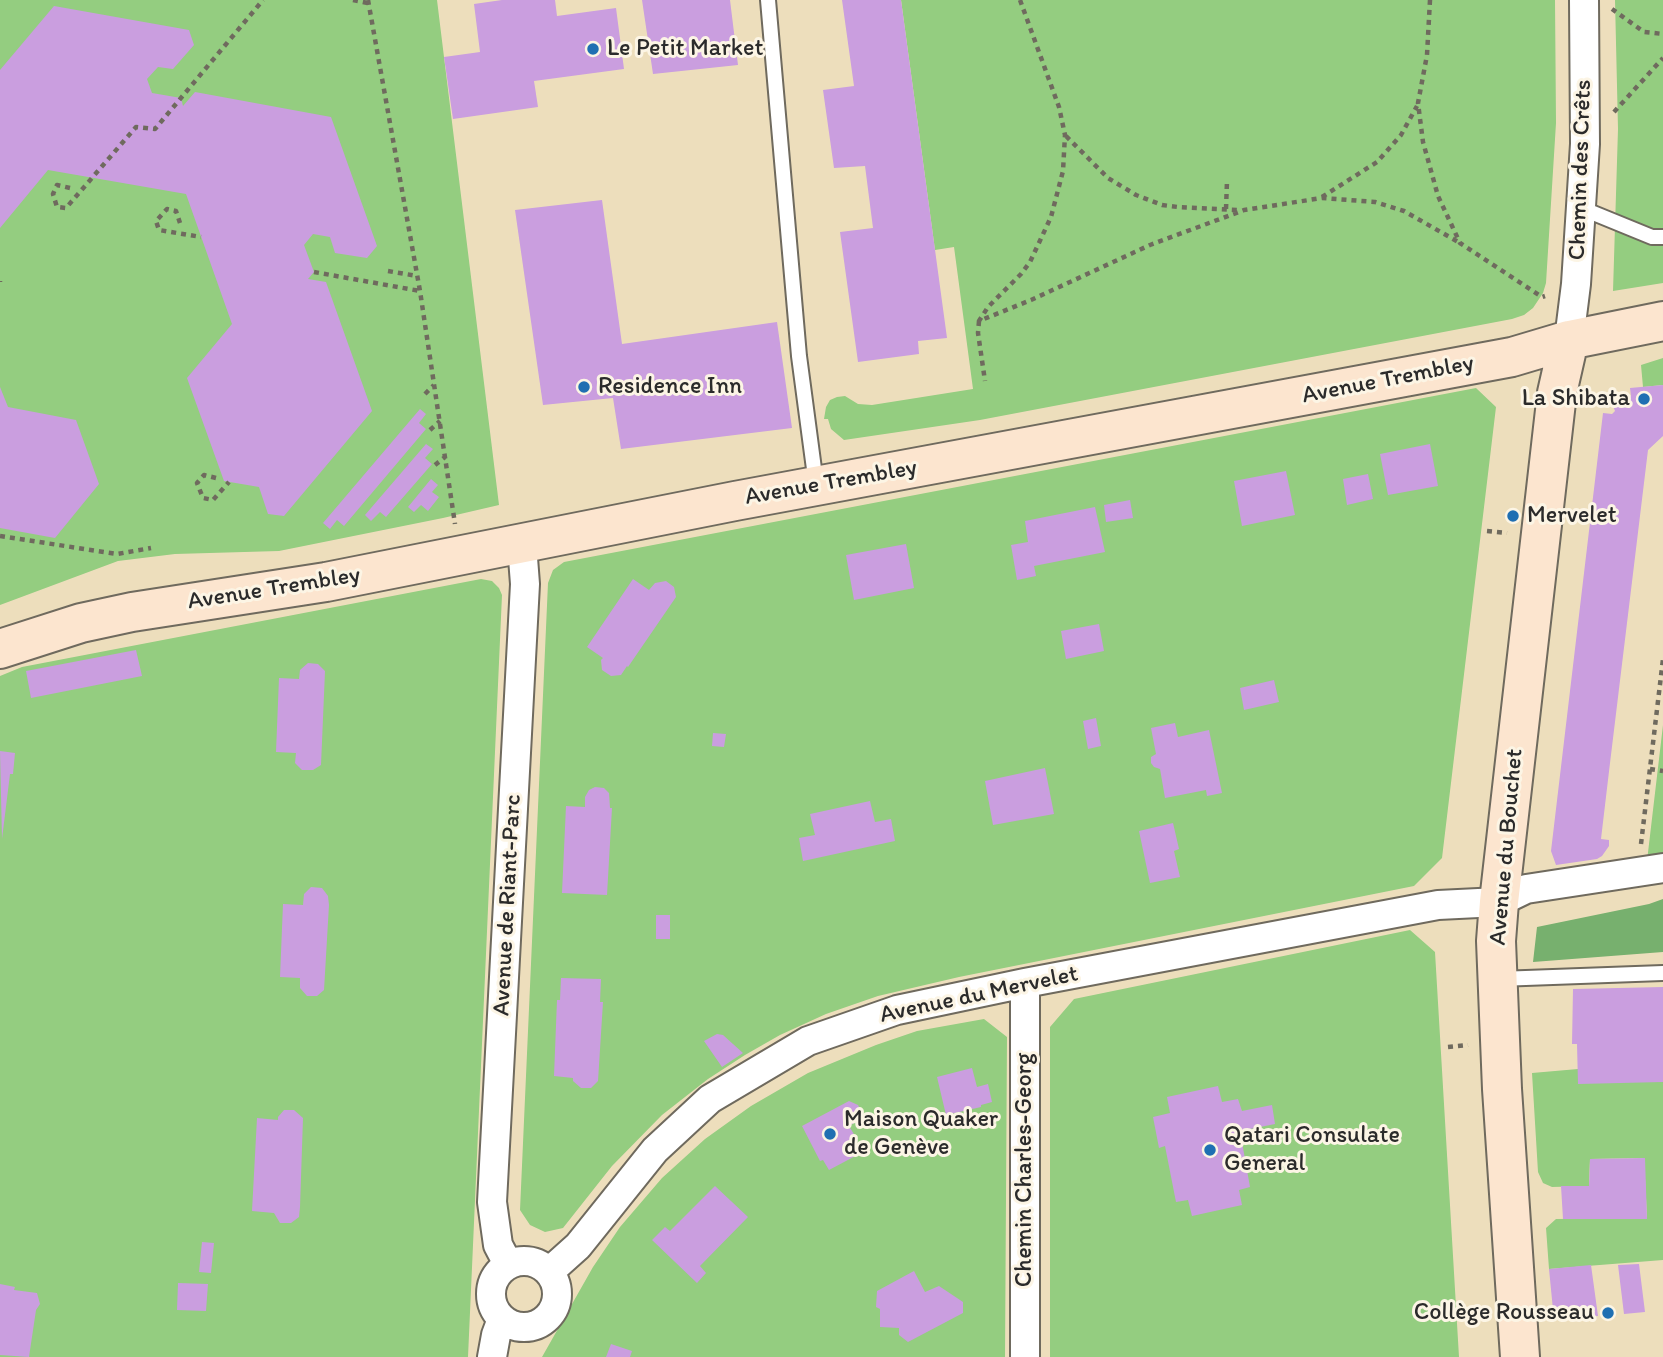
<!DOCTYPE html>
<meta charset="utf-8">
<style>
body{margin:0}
canvas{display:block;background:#eddebc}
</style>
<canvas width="1663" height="1357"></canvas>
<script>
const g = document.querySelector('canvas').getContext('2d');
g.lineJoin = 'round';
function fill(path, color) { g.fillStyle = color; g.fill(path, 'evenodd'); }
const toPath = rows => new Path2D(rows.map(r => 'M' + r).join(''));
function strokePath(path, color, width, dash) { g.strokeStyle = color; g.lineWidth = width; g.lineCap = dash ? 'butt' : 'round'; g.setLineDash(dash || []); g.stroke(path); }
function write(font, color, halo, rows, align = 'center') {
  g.font = font + ' Itim,sans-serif'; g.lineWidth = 6; g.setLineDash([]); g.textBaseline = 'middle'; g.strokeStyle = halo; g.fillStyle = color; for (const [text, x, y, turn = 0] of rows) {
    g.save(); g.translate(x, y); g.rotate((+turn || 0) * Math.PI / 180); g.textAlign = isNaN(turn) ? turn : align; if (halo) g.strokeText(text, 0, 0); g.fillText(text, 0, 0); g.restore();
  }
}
const green = toPath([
 [0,0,437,0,499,505,443,518,279,551,175,554,118,561,0,605],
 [901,0,1555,0,1556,123,1546,283,1543,293,1533,308,1524,315,1512,319,980,420,844,440,831,429,828,419,824,419,826,407,830,400,837,397,845,396,858,404,872,405,973,389,954,247,935,250],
 [1615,0,1663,0,1663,283,1613,291,1618,129],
 [1663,358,1663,385,1643,387,1641,365],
 [1476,388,1496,407,1442,858,1414,886,959,977,878,996,826,1014,780,1035,745,1055,708,1079,662,1115,612,1166,563,1228,545,1232,530,1225,520,1210,548,583,553,570,564,562],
 [481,579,492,581,499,588,502,595,468,1357,0,1357,0,676,22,667],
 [1663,725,1663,860,1647,861],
 [1410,930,1435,952,1459,1357,1050,1357,1050,1027,1074,999],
 [984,1019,1007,1037,1005,1357,542,1357,593,1267,620,1227,662,1178,705,1139,751,1106,808,1073,876,1045,917,1031],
 [1578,1069,1663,1082,1663,1260,1549,1269,1546,1228,1556,1219,1647,1218,1644,1158,1590,1159,1589,1186,1552,1187,1543,1183,1538,1172,1532,1073]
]);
const forest = toPath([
 [1663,899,1663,952,1533,962,1537,927,1649,904]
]);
const building = toPath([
 [502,0,555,0,557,16,616,8,624,69,534,81,538,107,453,119,444,57,480,52,474,4],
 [642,0,730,0,738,65,653,74],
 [842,0,901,0,947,338,918,341,919,354,858,362,840,232,873,228,865,166,834,168,823,90,854,86],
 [54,6,189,30,194,45,173,69,158,67,147,79,152,93,181,98,183,106,195,92,331,117,377,246,367,258,335,253,330,237,313,234,304,245,314,272,308,279,326,282,372,411,284,516,268,514,259,487,224,481,187,378,232,324,186,194,48,170,0,228,0,70],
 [602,200,622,344,777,322,792,428,621,449,613,398,543,405,515,210],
 [1663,385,1663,436,1648,450,1610,763,1601,839,1609,840,1609,846,1602,856,1597,859,1556,865,1551,851,1603,413,1612,414,1615,411,1613,406,1617,399,1623,398,1627,400,1631,396,1630,388],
 [0,387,8,407,76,420,99,484,55,538,0,528],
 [420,409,426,414,419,423,426,429,344,526,337,520,330,529,323,523],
 [426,444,433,449,425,458,432,464,386,517,380,512,371,521,365,515],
 [1430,444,1438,486,1388,495,1380,454],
 [1286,471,1295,515,1242,526,1234,481],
 [1368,474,1373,499,1347,505,1343,479],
 [431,479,438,485,432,492,439,497,428,511,421,505,414,512,408,507],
 [1130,500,1133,518,1106,522,1104,505],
 [1095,507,1105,552,1034,566,1036,576,1017,580,1011,545,1028,542,1025,521],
 [906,544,914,588,854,600,846,555],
 [633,579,649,590,655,583,666,581,674,587,676,597,628,667,627,666,621,675,611,676,602,670,601,660,603,658,587,647],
 [1099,624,1104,651,1066,659,1061,631],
 [136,650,142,676,31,698,26,671],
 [308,663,318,664,325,671,321,765,313,770,302,770,295,763,296,753,276,752,279,678,299,679,300,670],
 [1274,680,1279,702,1244,710,1240,688],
 [1096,718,1101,746,1088,749,1083,721],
 [1175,723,1178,737,1209,730,1222,793,1207,796,1206,790,1165,798,1160,769,1154,767,1151,763,1151,757,1156,754,1151,728],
 [713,733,726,734,724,747,712,746],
 [0,751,15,753,13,774,10,774,2,839],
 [1045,768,1054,814,993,825,985,781],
 [595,787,604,788,609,793,610,808,612,808,607,895,562,893,566,806,585,807,585,797,589,790],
 [870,801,875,822,891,819,895,841,803,861,799,838,815,835,810,814],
 [1173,823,1179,849,1174,851,1180,877,1150,883,1139,831],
 [311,887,322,888,328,896,329,905,324,990,317,996,307,996,300,988,300,978,280,977,283,904,303,905,304,894],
 [656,915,670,915,670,939,656,939],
 [561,978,601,979,600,1002,603,1002,598,1081,591,1088,581,1088,573,1081,573,1078,554,1076,557,1000,560,1000],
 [1663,987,1663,1082,1578,1084,1577,1044,1572,1044,1573,989],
 [717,1034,723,1035,743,1053,722,1067,704,1041],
 [972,1068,977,1087,988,1084,992,1102,981,1105,981,1107,946,1115,937,1077],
 [1218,1086,1222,1102,1238,1099,1242,1111,1272,1105,1275,1124,1240,1131,1250,1187,1239,1190,1242,1205,1192,1216,1188,1200,1176,1202,1165,1146,1159,1148,1153,1117,1170,1113,1167,1097],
 [849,1101,858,1105,862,1113,859,1120,849,1126,858,1141,855,1142,861,1153,829,1170,823,1160,820,1161,802,1126],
 [284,1110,294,1110,303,1118,300,1207,299,1217,291,1223,280,1223,274,1213,252,1211,257,1118,278,1120,278,1117],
 [1645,1158,1647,1219,1563,1219,1561,1186,1589,1186,1590,1159],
 [715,1186,748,1217,700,1266,706,1273,697,1283,652,1240,665,1227,670,1231],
 [202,1242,214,1243,211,1273,199,1272],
 [1639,1264,1645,1312,1624,1314,1618,1265],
 [1591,1265,1598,1316,1554,1320,1549,1269],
 [914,1271,925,1292,939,1286,963,1302,963,1313,908,1342,899,1335,899,1328,880,1327,880,1309,876,1307,877,1291],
 [178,1283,208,1284,206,1311,177,1310],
 [0,1284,15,1287,14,1290,37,1293,40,1304,36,1310,29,1357,0,1355],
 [611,1344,632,1351,630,1357,606,1357]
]);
const path = toPath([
 [353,0,368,3],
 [368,0,420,291,455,524],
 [1020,0,1059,107,1065,135,1063,171,1051,217,1030,262,1021,274,988,307,979,321,1031,300,1150,245,1244,210,1322,198,1375,202,1404,211,1460,243],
 [1430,0,1427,55,1418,103,1423,142,1438,196,1460,243,1542,297,1545,296],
 [1612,9,1644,32,1663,34],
 [1614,112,1663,58],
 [1066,136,1108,178,1136,195,1162,205,1178,207,1239,210],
 [70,188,57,185,53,194,57,207,66,208,136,127,155,129,263,0],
 [1322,197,1377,162,1401,135,1417,106],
 [1226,209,1227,181],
 [180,223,176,211,167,209,156,221,159,230,201,237],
 [388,271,417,276],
 [314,272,420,291],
 [0,281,0,282],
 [979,321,978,333,985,381],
 [425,394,434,385],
 [430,430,440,421],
 [435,465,445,457],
 [216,478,204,475,197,483,203,498,213,500,229,482],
 [1487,531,1507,533],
 [0,536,117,554,151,548],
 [1650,769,1663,771],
 [1641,844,1663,659],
 [1448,1047,1468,1045]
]);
const lane = toPath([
 [768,0,799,356,816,484],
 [1581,208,1652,237,1663,237],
 [1498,979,1663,973]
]);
const street = toPath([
 [1569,340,1576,284,1585,144,1584,0],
 [1025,983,1025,1357],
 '491 1294a33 33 0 1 1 66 0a33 33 0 1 1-66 0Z',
 [508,1264,498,1245,492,1202,525,584,522,545],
 [549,1272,578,1246,655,1150,710,1099,808,1041,897,1010,1025,983,1438,905,1499,902,1526,889,1663,868],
 [492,1357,496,1335,502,1319]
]);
const secondary = toPath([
 [0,649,81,623,132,612,326,582,735,501,1512,357,1569,340,1663,321],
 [1520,1357,1502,1089,1496,941,1499,902,1557,393,1569,340]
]);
const markers = [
 [593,49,7,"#1f6fb2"],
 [584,387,7,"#1f6fb2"],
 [1644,399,7,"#1f6fb2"],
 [1513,516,7,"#1f6fb2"],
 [830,1134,7,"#1f6fb2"],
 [1210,1150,7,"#1f6fb2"],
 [1608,1313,7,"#1f6fb2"]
];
const poiNames = [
 ["Le Petit Market",607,49],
 ["Residence Inn",598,387],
 ["La Shibata",1630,399,"right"],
 ["Mervelet",1527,516],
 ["Maison Quaker",844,1120],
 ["de Genève",844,1148],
 ["Qatari Consulate",1224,1136],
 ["General",1224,1164],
 ["Collège Rousseau",1594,1313,"right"]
];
const streetNames = [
 ["Chemin des Crêts",1581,170,-88],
 ["Avenue Trembley",1388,380,-11],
 ["Avenue Trembley",831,483,-10],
 ["Avenue Trembley",274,589,-9],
 ["Avenue du Bouchet",1507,847,-85],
 ["Avenue de Riant-Parc",508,905,-87],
 ["Avenue du Mervelet",979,995,-12],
 ["Chemin Charles-Georg",1025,1170,-90]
];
fill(green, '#94cd80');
fill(forest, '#77b06e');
fill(building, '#ca9edf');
strokePath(lane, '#6f6a5e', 18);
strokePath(street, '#6f6a5e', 32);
strokePath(secondary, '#6f6a5e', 42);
strokePath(path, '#6f6a5e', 4.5, [5, 5]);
strokePath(lane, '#fff', 14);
strokePath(street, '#fff', 28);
strokePath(secondary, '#fce5cf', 38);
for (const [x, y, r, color] of markers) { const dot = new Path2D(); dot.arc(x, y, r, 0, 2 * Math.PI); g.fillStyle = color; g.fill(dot); strokePath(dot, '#fcf5e5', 2.5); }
write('24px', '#2b2b2b', '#fcf5e5', poiNames, 'left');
write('24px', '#2b2b2b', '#fcf5e5', streetNames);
</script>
